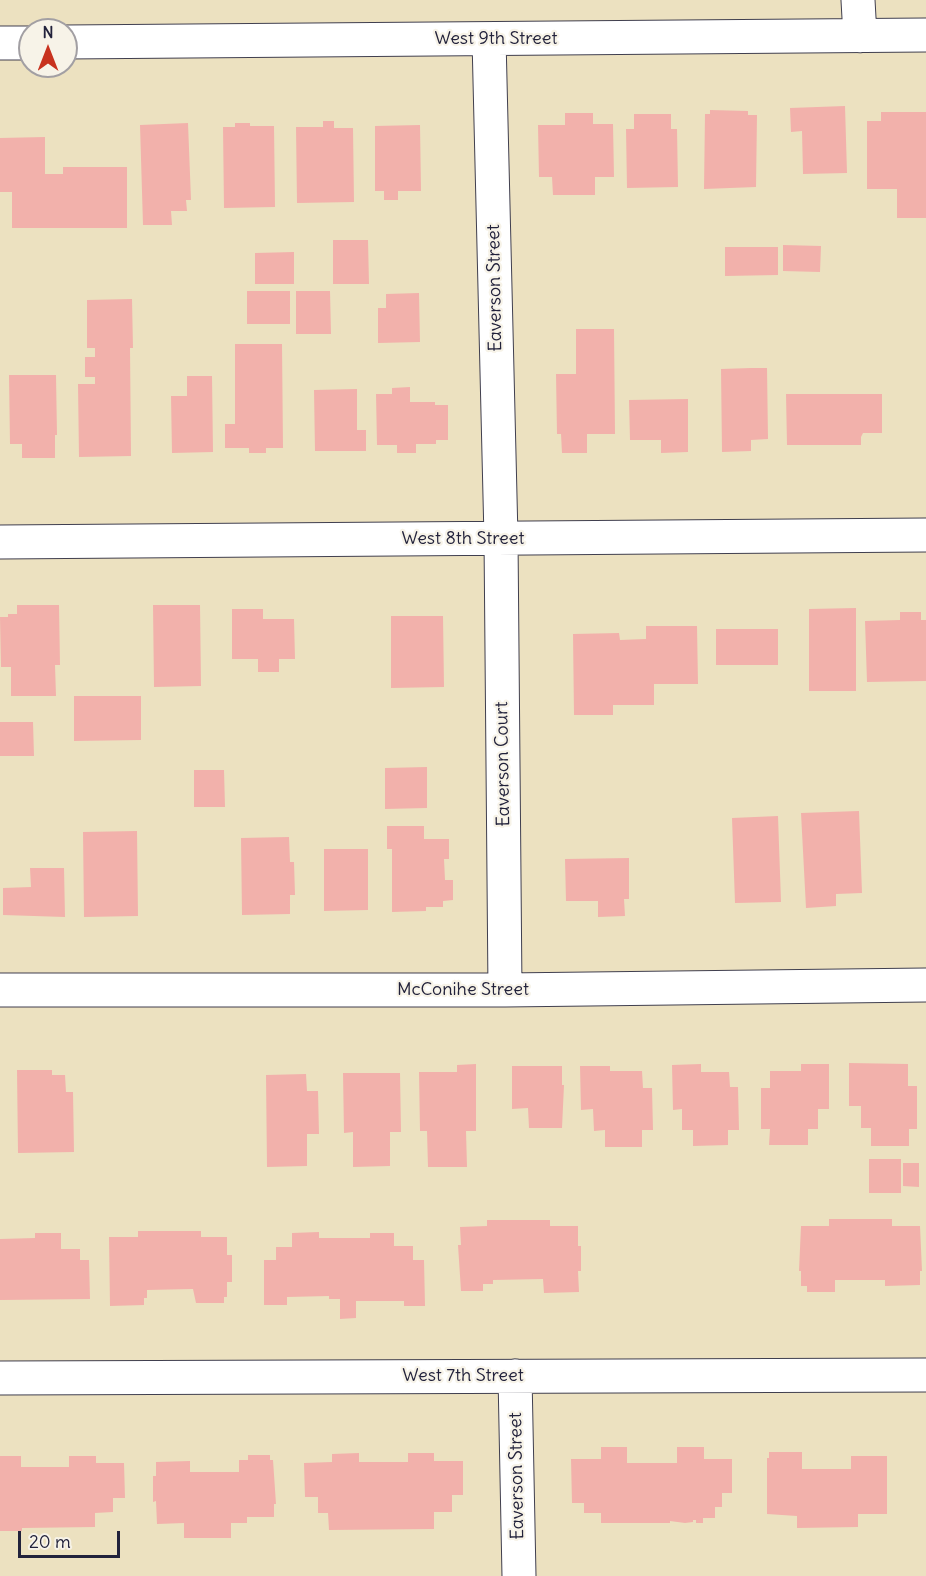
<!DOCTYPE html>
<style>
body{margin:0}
#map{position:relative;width:926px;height:1576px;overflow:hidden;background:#ece1c0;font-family:Delius,sans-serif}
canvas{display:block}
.north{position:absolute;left:18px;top:18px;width:60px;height:60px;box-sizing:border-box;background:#f7f3e8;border:2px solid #a29fa3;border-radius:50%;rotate:0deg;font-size:16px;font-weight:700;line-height:24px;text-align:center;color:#22223b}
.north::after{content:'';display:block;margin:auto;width:21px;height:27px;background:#c8321e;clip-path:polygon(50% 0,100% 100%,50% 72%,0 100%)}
.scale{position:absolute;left:18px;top:1531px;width:102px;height:27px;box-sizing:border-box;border:3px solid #22223b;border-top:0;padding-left:8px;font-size:18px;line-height:21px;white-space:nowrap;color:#22223b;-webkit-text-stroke:4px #f7f3e8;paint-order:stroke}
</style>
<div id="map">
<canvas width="926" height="1576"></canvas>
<div class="north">N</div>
<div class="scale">20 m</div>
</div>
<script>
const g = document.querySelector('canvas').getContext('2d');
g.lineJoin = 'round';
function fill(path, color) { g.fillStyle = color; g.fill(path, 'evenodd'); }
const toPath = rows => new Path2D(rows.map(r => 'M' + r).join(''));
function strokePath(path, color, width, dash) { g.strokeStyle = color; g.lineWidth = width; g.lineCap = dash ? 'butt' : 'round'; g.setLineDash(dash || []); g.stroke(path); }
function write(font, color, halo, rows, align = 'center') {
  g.font = font + ' Delius,sans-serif'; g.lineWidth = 4.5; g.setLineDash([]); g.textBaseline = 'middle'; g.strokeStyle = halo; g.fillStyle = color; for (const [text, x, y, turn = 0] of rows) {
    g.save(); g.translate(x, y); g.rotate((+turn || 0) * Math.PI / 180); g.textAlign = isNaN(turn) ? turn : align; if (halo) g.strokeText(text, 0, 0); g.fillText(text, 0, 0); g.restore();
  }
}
const building = toPath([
 [845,106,847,173,803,174,802,131,791,132,790,108],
 [710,110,748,111,748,115,757,115,756,187,704,189,705,114,710,114],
 [881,112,926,112,926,218,897,218,897,189,867,189,867,121,881,121],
 [565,113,593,113,593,124,613,124,614,177,595,177,595,195,553,195,552,177,539,177,538,125,565,125],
 [634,114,671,114,671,129,677,129,678,187,627,188,626,129,634,129],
 [323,121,334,121,334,128,353,128,354,202,297,203,296,127,323,127],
 [188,123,191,200,186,200,187,211,171,211,172,225,143,225,140,125],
 [235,123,250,123,250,126,274,126,275,207,224,208,223,127,235,127],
 [420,125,421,191,398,191,398,200,384,200,384,191,375,191,375,126],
 [45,137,45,174,63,174,63,167,127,167,127,228,12,228,12,192,0,192,0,138],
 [333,240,368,240,369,284,333,284],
 [783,245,821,246,820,272,783,271],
 [725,247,778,247,778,275,725,276],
 [294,252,294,284,255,284,255,253],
 [247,291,290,291,290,324,247,324],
 [296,291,330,291,331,334,296,334],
 [419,293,420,342,378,343,378,308,386,308,386,294],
 [132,299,133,348,130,348,131,456,79,457,78,384,95,384,95,377,85,377,85,357,95,357,95,348,87,348,87,300],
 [576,329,614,329,615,434,587,434,587,453,562,453,561,434,557,434,556,374,576,374],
 [235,344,282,344,283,448,266,448,266,453,249,453,249,448,225,448,225,424,235,424],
 [751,368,767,368,768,439,751,440,751,451,722,452,721,369],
 [9,375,56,375,57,435,55,435,55,458,22,458,22,444,10,444],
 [187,376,212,376,213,452,172,453,171,396,187,396],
 [410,387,410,402,435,402,435,405,448,405,448,440,436,440,436,444,416,444,416,453,397,453,397,445,377,445,376,394,392,394,392,388],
 [357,389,357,430,366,430,366,451,315,451,314,390],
 [786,394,882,394,882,433,863,433,861,437,861,445,787,445],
 [688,399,688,452,661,453,661,440,630,440,629,400],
 [17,605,59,605,60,665,55,665,56,696,11,696,11,667,1,667,0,617,8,617,8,614,17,614],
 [153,605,200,605,201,686,154,687],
 [856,608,856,691,809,691,809,609],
 [232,609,263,609,263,619,294,619,295,659,279,659,279,672,258,672,258,659,232,659],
 [900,612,921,612,921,620,926,620,926,681,867,682,865,621,900,620],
 [391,616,443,616,444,687,391,688],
 [646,626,697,626,698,684,654,684,654,705,613,705,613,715,574,715,573,634,619,633,620,640,646,639],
 [716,629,778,629,778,665,716,665],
 [74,696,141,696,141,740,74,741],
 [0,722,33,722,34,756,0,756],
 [427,767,427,808,385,809,385,768],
 [194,770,224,770,225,807,194,807],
 [859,811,862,893,836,894,836,906,806,908,801,813],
 [778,816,781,902,735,903,732,818],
 [387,826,424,826,424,839,449,839,449,859,444,859,445,880,453,880,453,900,443,901,443,907,426,907,426,911,392,912,392,849,387,849],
 [137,831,138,916,84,917,83,832],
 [289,837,290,862,294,862,295,895,290,895,290,914,242,915,241,838],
 [324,849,368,849,368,910,324,911],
 [629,858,629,899,624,899,625,916,598,917,598,901,566,901,565,859],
 [30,868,64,868,65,917,3,915,3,888,31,887],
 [849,1063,908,1064,908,1086,917,1086,917,1129,909,1129,909,1146,871,1146,871,1128,861,1128,861,1106,849,1106],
 [476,1064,476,1131,466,1131,467,1167,428,1167,427,1131,420,1131,419,1072,457,1072,457,1065],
 [701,1064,701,1072,729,1072,730,1087,738,1087,739,1130,728,1130,728,1145,693,1146,693,1130,682,1130,682,1109,673,1110,672,1065],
 [801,1064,829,1064,829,1109,818,1109,818,1129,808,1129,808,1145,769,1145,770,1129,761,1129,761,1088,770,1088,770,1071,801,1071],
 [512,1066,562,1066,562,1085,564,1085,562,1128,529,1128,528,1108,512,1109],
 [580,1066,610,1066,610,1071,642,1071,643,1088,652,1088,653,1130,642,1130,642,1147,605,1147,605,1130,594,1131,593,1109,581,1110],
 [17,1070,52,1070,52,1075,65,1075,66,1092,73,1092,74,1152,18,1153],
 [343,1073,400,1073,401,1132,390,1132,390,1166,353,1167,353,1132,344,1133],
 [306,1074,307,1091,318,1091,319,1134,307,1134,307,1166,267,1167,266,1075],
 [869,1159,901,1159,901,1193,869,1193],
 [903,1163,919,1163,919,1187,903,1186],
 [829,1219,892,1219,892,1226,920,1226,922,1271,920,1271,920,1285,885,1286,885,1280,835,1280,835,1292,807,1292,807,1286,801,1286,801,1271,799,1271,801,1226,829,1226],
 [487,1220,550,1220,550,1226,578,1226,578,1246,581,1246,581,1271,578,1271,579,1292,544,1293,543,1279,493,1280,493,1284,483,1284,483,1291,461,1291,458,1245,461,1245,460,1227,487,1226],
 [138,1231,201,1231,201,1237,227,1237,227,1255,232,1255,232,1282,227,1282,227,1297,224,1297,224,1303,196,1303,193,1289,147,1290,147,1298,144,1298,144,1305,110,1306,109,1237,138,1237],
 [319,1232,319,1238,370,1238,370,1233,394,1233,394,1246,413,1246,413,1260,424,1260,425,1306,404,1306,404,1301,356,1301,356,1318,340,1319,340,1299,329,1299,329,1296,287,1297,287,1305,264,1305,264,1260,276,1260,276,1247,292,1247,292,1233],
 [35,1233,61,1233,61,1249,80,1249,80,1260,89,1260,90,1299,0,1300,0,1239,35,1238],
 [601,1447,627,1447,627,1463,677,1463,677,1447,704,1447,704,1459,732,1459,732,1493,722,1493,722,1507,715,1507,715,1518,703,1518,703,1523,696,1523,696,1520,693,1520,693,1522,685,1523,670,1521,670,1523,601,1523,601,1513,584,1513,584,1503,572,1503,571,1459,601,1459],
 [769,1452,802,1452,802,1469,851,1469,851,1456,887,1456,887,1514,858,1514,858,1527,797,1528,797,1516,767,1514,767,1458,769,1458],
 [359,1453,359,1462,408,1462,408,1453,434,1453,434,1461,463,1461,463,1495,452,1495,452,1512,434,1512,434,1529,329,1530,328,1513,318,1513,318,1497,305,1497,304,1463,332,1462,332,1454],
 [248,1455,270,1455,270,1460,273,1460,276,1504,274,1504,274,1517,247,1517,247,1523,231,1523,231,1538,184,1538,184,1523,157,1524,156,1501,153,1502,153,1476,156,1476,156,1462,190,1461,190,1472,239,1472,239,1460,248,1460],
 [0,1456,21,1456,21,1467,69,1467,69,1456,96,1456,96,1463,124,1463,125,1498,113,1498,113,1512,95,1513,95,1527,22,1528,22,1531,0,1531]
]);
const minor = toPath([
 [858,0,860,36],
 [489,39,501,538,505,990],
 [66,42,926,35],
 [0,43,30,43],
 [0,542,926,535],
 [0,990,505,990,926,985],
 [515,1376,519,1576],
 [0,1378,926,1375]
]);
const streetNames = [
 ["West 9th Street",496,39],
 ["Eaverson Street",495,288,-91],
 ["West 8th Street",463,539],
 ["Eaverson Court",503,764,-91],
 ["McConihe Street",463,990],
 ["West 7th Street",463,1376],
 ["Eaverson Street",517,1476,-91]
];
fill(building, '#f2b1ab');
strokePath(minor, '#403f4f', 35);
strokePath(minor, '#fff', 33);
write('18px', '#22223b', '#f7f3e8', streetNames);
</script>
